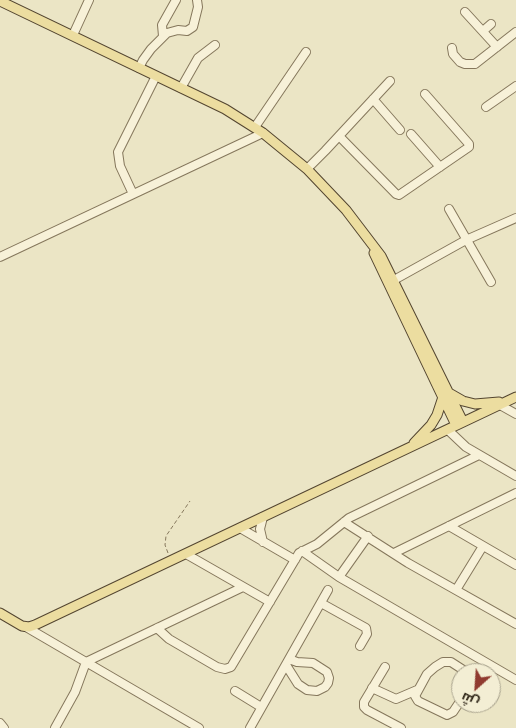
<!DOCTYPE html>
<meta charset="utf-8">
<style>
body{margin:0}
#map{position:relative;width:516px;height:728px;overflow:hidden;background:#ebe5c5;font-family:"Libre Baskerville",Cairo,serif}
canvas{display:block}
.north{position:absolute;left:451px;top:663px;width:50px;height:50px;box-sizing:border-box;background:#f3eed4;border:1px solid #a7a18c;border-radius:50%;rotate:206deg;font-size:14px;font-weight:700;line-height:20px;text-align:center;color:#362d1f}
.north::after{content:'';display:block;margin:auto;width:18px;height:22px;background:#903b30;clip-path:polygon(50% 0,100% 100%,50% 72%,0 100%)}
</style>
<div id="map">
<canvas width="516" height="728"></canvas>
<div class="north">ش</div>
</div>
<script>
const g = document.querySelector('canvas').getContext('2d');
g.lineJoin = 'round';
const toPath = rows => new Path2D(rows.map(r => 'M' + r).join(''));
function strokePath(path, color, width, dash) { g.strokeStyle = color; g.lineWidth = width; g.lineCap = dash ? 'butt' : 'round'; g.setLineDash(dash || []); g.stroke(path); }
const path = toPath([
 [168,553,165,545,166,536,190,501]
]);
const minor = toPath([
 [465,12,497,47],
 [483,31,491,24],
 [73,35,89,0],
 [163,36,162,25,176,0],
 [452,48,453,54,460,62,465,64,475,64,516,32],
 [139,68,143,60,151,49,167,33,178,30,187,31,193,27,198,7,197,0],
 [181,88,198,58,215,45],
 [373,99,400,130],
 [486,107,516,86],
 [255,127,306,52],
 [411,134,440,167],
 [339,136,396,194,399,195,469,147,469,144,425,94],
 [307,169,325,151,390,81],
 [133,194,120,166,118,152,156,76],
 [449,209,491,282],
 [0,257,263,133],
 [394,280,466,240,516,218],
 [500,405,516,414],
 [448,430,466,447,516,476],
 [344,522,408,563,516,624],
 [449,526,516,565],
 [240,528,295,560],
 [263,542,260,529,263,517],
 [302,551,339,577,516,680],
 [394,553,516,493],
 [186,554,270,602],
 [339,577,368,536],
 [456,590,483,546],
 [321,603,366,628,367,634,360,646],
 [26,627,199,728],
 [157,628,169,639,217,667,225,669,231,667,299,553,317,544,349,518,479,455],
 [286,665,298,684,307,690,317,691,325,687,328,683,329,678,327,672,313,663,297,662,289,659],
 [385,667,364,702,364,707,367,710,401,728],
 [372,688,396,699,417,690],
 [235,691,261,707],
 [461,700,453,712,447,715,418,701,415,696,427,674,435,667,443,662,451,662,468,673],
 [0,723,4,728],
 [55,728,75,692,86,662,243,587],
 [250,728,328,590]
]);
const major = toPath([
 [0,1,225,109,263,133,307,169,346,210,381,256,463,422],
 [374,253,456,425],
 [449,393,463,401,475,404,499,402],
 [414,443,431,425,437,415,443,397],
 [0,613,22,626,29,627,35,625,516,397]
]);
strokePath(minor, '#85775c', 10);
strokePath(major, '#534530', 11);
strokePath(path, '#85775c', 1, [4, 2.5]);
strokePath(minor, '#f7f1d8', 8);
strokePath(major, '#ecdda0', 9);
</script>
